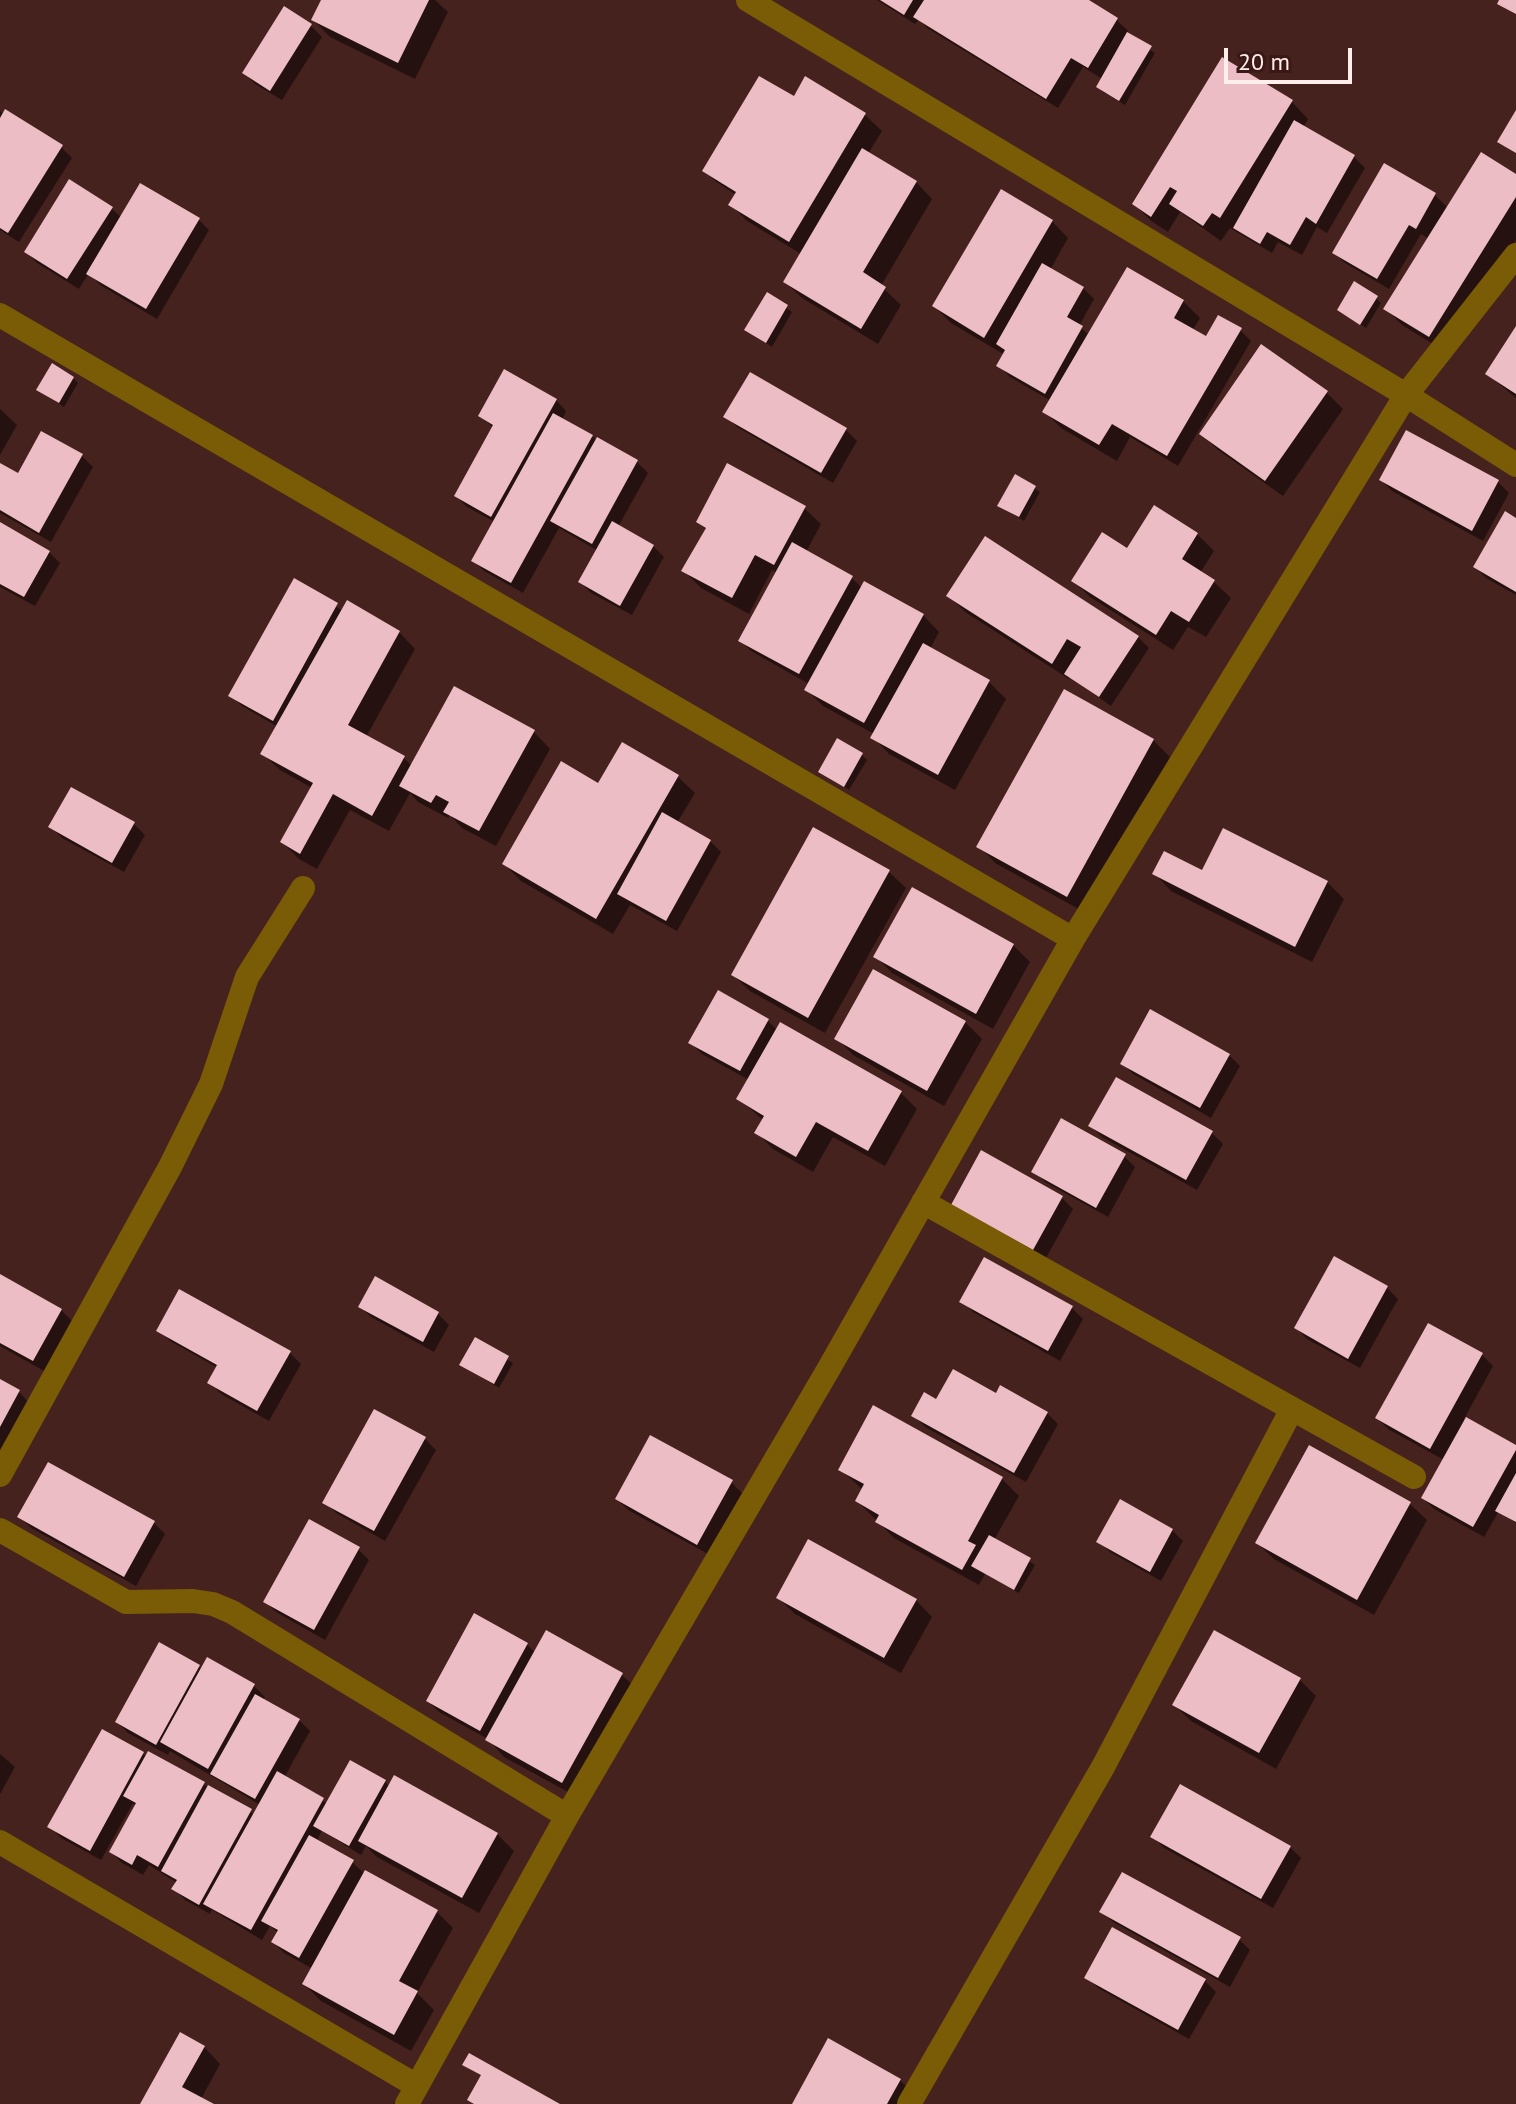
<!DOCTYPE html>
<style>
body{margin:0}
#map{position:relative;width:1516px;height:2104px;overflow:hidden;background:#46221e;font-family:"PT Sans",sans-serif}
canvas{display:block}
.scale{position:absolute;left:1224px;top:48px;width:128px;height:36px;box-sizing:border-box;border:4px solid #feefed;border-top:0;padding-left:10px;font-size:24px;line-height:28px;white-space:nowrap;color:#feefed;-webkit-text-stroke:6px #3b1815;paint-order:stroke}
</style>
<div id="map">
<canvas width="1516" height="2104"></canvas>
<div class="scale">20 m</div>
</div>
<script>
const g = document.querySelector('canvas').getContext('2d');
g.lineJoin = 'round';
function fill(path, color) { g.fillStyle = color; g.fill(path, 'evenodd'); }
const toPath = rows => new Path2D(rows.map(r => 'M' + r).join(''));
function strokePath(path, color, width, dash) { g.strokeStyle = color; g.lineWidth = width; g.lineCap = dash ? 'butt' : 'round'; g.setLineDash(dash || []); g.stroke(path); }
const shadow = toPath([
 [323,0,435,0,448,12,415,79,330,37,313,20],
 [877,0,1085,0,1117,20,1128,31,1126,34,1155,53,1125,105,1103,92,1098,87,1102,79,1083,67,1058,108,927,28,919,19,915,24],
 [311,26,322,37,282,100,255,84,244,73],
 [1223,60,1292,102,1308,119,1303,128,1354,157,1365,168,1327,233,1317,227,1302,255,1278,242,1272,253,1230,228,1221,241,1180,212,1168,232,1151,221,1134,204],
 [806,79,865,115,882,131,868,154,916,182,932,199,881,286,901,305,878,344,802,298,785,282,801,254,747,221,730,204,736,195,715,181,704,170,794,99],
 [0,111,61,147,72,158,19,242,0,230],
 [1516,176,1516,240,1446,352,1402,325,1385,308,1429,239,1421,234,1389,289,1345,263,1334,253,1435,195,1448,208],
 [112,209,122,218,198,219,209,230,157,319,100,285,89,273,79,289,37,263,26,252],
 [1052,221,1068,238,1050,270,1083,288,1094,299,1079,326,1089,335,1183,301,1200,318,1192,331,1206,339,1240,330,1251,341,1178,466,1130,437,1117,461,1061,428,1045,412,1051,401,1010,377,999,366,1005,355,951,323,934,306],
 [768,295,792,312,772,347,747,330],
 [1376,298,1381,303,1366,328,1344,314],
 [1516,330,1516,398,1487,374],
 [73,378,78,383,64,407,38,390],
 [1327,393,1343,409,1283,496,1218,450,1201,434],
 [556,400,566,411,562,420,637,462,648,473,618,527,653,546,664,557,632,615,591,593,580,582,598,551,559,528,523,593,484,571,473,560,495,522,467,507,456,496,494,428,480,416],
 [0,409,17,425,0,455],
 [726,416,846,430,857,441,833,483,737,427],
 [42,434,82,456,93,467,51,542,0,513,0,465,18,476],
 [1016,476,1040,492,1024,521,1000,506],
 [1381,480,1498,482,1509,493,1483,541,1392,491],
 [804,508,821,524,806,552,852,578,862,588,923,615,939,632,930,649,989,682,1006,699,955,790,889,754,873,737,874,734,823,706,806,689,809,684,751,651,740,640,777,573,772,570,749,614,701,588,684,571,707,530,698,522],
 [1516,520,1516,595,1486,578,1475,567],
 [0,524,49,552,60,563,35,606,0,587],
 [1197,534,1214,551,1200,573,1214,582,1231,598,1206,637,1188,627,1173,650,1090,597,1073,581,1127,551],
 [294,581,343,611,399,632,415,649,366,737,404,758,412,766,534,732,550,749,496,846,462,828,450,815,448,818,418,802,410,793,389,831,350,810,317,869,299,859,282,842,312,788,280,770,263,754,278,727,242,706,231,696],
 [949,596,1138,637,1149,648,1111,706,1070,677,1069,679,965,612],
 [1153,740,1170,757,1084,912,995,863,979,846],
 [862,755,867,760,849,790,820,771],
 [678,777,695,793,677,823,710,841,721,852,677,931,630,905,613,934,521,881,504,864,599,786],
 [134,824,145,835,124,872,62,838,51,827],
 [889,872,906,888,825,1033,750,991,733,975],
 [1155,874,1327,882,1344,899,1312,962,1171,891],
 [913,890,1013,945,1030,962,993,1029,892,973,875,956],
 [767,1020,777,1030,901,1093,917,1109,885,1166,833,1137,813,1172,773,1149,756,1132,763,1120,739,1099,749,1080,702,1054,691,1043],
 [965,1022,982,1039,944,1106,853,1055,837,1038],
 [1229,1055,1240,1066,1211,1118,1133,1074,1122,1063],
 [1116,1079,1212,1133,1223,1144,1197,1190,1102,1137,1091,1126],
 [982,1153,1062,1198,1073,1209,1045,1260,965,1215],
 [1124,1156,1135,1167,1108,1217,1045,1182,1034,1171],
 [1334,1259,1387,1288,1398,1299,1360,1368,1307,1339,1296,1328],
 [0,1276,61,1310,72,1321,44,1371,0,1346],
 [375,1279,438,1314,449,1325,434,1352,371,1317,360,1306],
 [962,1301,1072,1308,1083,1319,1060,1361,973,1312],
 [159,1330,290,1353,301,1364,269,1421,221,1394,210,1383,218,1368,170,1341],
 [476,1340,513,1363,499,1388,462,1365],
 [1482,1355,1493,1366,1464,1419,1516,1447,1516,1523,1499,1511,1484,1537,1434,1509,1423,1498,1444,1460,1388,1429,1377,1418],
 [0,1382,19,1392,35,1409,0,1464],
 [996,1396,1047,1413,1058,1424,1026,1482,925,1427,914,1416,937,1402],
 [874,1408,1002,1479,1019,1496,994,1540,1035,1565,1019,1593,985,1574,979,1585,894,1538,857,1501,863,1490,840,1469],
 [425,1439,436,1450,385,1541,336,1513,325,1502],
 [731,1482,742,1493,708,1554,628,1510,617,1499],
 [1121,1502,1172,1530,1183,1541,1161,1581,1110,1552,1099,1542],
 [1410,1504,1427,1520,1374,1615,1274,1559,1257,1543],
 [20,1517,154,1523,165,1534,136,1586,31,1528],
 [358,1549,369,1560,325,1640,276,1612,265,1601],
 [778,1598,916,1600,932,1617,901,1673,795,1614],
 [475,1616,527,1645,536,1653,622,1675,639,1691,579,1798,504,1757,488,1739,439,1712,428,1701],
 [160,1645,202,1669,254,1686,265,1697,263,1700,299,1720,310,1731,284,1778,328,1804,385,1782,390,1787,497,1834,514,1851,479,1913,377,1857,366,1846,361,1855,322,1831,316,1842,352,1862,365,1874,437,1912,453,1928,417,1993,434,2010,411,2051,321,2001,304,1984,313,1969,284,1953,273,1942,278,1933,270,1926,262,1940,212,1910,210,1914,185,1900,174,1889,177,1883,149,1865,143,1875,122,1863,111,1852,136,1807,133,1803,101,1860,61,1838,50,1827,143,1754,203,1784,255,1815,260,1805,170,1751,168,1755,128,1733,117,1722],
 [1300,1680,1316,1696,1276,1769,1191,1721,1174,1705],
 [0,1754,15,1767,0,1794],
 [1153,1837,1290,1847,1301,1858,1273,1908,1164,1848],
 [1102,1912,1239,1939,1250,1950,1230,1987,1113,1922],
 [1087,1977,1205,1981,1216,1992,1189,2039,1098,1988],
 [204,2047,220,2064,201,2099,210,2104,142,2104],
 [900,2080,917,2097,913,2104,794,2104]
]);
const building = toPath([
 [321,0,429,0,398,63,311,20],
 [880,0,913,0,904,15],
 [924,0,1089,0,1118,18,1088,68,1071,58,1046,99,913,17],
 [1499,0,1516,0,1516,14,1497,4],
 [284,6,312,24,270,91,242,73],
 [1127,32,1152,46,1119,101,1096,87],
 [1222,57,1293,100,1220,218,1212,213,1203,226,1169,204,1177,191,1170,187,1151,217,1132,204],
 [759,76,794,96,805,76,866,113,789,242,728,205,736,192,702,171],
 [5,109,63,145,8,233,0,228,0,118],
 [1516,110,1516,153,1497,142],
 [1294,120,1355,155,1316,224,1306,217,1290,245,1267,232,1260,244,1233,228],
 [862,148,917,181,863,272,886,287,861,329,783,282],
 [1481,152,1516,174,1516,197,1429,337,1383,309],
 [1384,163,1436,193,1416,229,1409,225,1377,279,1332,253],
 [69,179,113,207,67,279,24,252],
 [140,183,200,218,146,309,86,274],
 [1001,189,1053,220,984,338,932,306],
 [1042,263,1084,287,1067,317,1083,326,1045,394,996,366,1005,350,996,344],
 [1127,267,1184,300,1174,318,1206,336,1218,315,1242,328,1167,456,1112,424,1099,445,1042,412],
 [1354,281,1378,296,1360,325,1337,310],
 [767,292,788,305,766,343,744,330],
 [1516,326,1516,394,1485,374],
 [1261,344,1328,391,1265,481,1199,434],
 [52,363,74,377,59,403,36,390],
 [504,369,557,399,491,517,454,496,493,425,478,416],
 [750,372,847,428,821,473,723,417],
 [553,413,593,435,511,583,471,561],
 [1406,430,1499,480,1472,531,1379,480],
 [41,431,83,454,39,533,0,510,0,463,18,473],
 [597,437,638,460,592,544,550,521],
 [727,463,806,506,774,565,755,555,732,598,681,571,706,528,696,522],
 [1015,474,1036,486,1019,517,997,506],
 [1154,505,1198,533,1182,559,1215,580,1189,622,1171,611,1156,635,1071,581,1102,532,1127,548],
 [1505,511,1516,518,1516,592,1473,567],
 [612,521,654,545,620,606,578,582],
 [0,522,50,551,24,597,0,584],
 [985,536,1139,636,1099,697,1064,674,1081,647,1067,639,1052,664,946,596],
 [792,542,853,576,799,674,738,641],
 [294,578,338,603,273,721,228,696],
 [864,581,924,614,864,723,804,690],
 [347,600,400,631,348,725,405,756,372,816,333,794,300,854,280,842,313,783,260,754],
 [923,643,990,680,938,775,870,738],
 [454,686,535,730,479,831,443,812,449,802,436,795,431,803,399,786],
 [1064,689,1154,739,1067,897,976,847],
 [837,738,863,753,844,787,818,772],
 [622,742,679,775,596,919,502,864,561,761,598,783],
 [71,787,135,822,112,863,48,827],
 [662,812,711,840,666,921,617,894],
 [813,827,890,870,808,1018,731,975],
 [1223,828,1328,881,1295,947,1152,874,1164,851,1202,870],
 [912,887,1014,944,976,1014,873,957],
 [873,969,966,1021,927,1091,834,1039],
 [718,990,769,1019,740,1071,688,1043],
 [1150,1009,1230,1054,1200,1108,1120,1064],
 [780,1022,902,1091,868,1151,816,1122,796,1157,754,1133,764,1116,736,1099],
 [1116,1077,1213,1131,1186,1180,1088,1126],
 [1061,1118,1126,1154,1096,1208,1031,1172],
 [981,1150,1063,1196,1033,1250,951,1205],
 [1334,1256,1388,1286,1348,1359,1294,1328],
 [984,1257,1073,1306,1048,1351,959,1302],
 [0,1274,62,1309,33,1361,0,1343],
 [375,1276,439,1312,423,1342,358,1307],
 [179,1289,291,1351,257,1411,207,1383,217,1365,156,1331],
 [1428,1323,1483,1353,1430,1449,1375,1418],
 [475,1337,509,1356,494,1384,459,1365],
 [953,1369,996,1393,1000,1385,1048,1412,1014,1473,911,1416,924,1392,936,1399],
 [0,1379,20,1390,0,1427],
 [873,1405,1003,1477,968,1541,976,1545,962,1570,875,1522,879,1515,855,1501,864,1484,838,1470],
 [374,1409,426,1437,374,1531,322,1503],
 [1466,1417,1516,1445,1516,1450,1473,1527,1421,1498],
 [650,1435,733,1480,697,1545,615,1499],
 [1309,1445,1411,1502,1357,1600,1255,1543],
 [48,1462,155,1521,124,1577,17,1517],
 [1516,1473,1516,1522,1495,1511],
 [1120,1499,1173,1529,1150,1572,1096,1542],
 [309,1519,360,1547,314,1630,263,1602],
 [989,1535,1031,1558,1014,1590,971,1566],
 [808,1539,917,1599,884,1658,776,1598],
 [474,1613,528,1643,480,1731,426,1701],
 [546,1630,623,1673,562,1783,485,1740],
 [1214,1630,1301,1678,1259,1753,1172,1705],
 [159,1642,200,1665,156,1745,115,1722],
 [207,1657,255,1684,208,1769,160,1742],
 [255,1694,300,1719,255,1799,210,1774],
 [102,1729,144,1752,90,1851,47,1827],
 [148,1751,205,1782,158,1867,137,1855,132,1865,109,1852,136,1803,123,1796],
 [350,1760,386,1780,349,1846,313,1826],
 [277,1771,324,1798,251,1930,203,1904],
 [394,1775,498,1833,462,1898,358,1841],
 [1180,1784,1291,1846,1261,1899,1150,1837],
 [208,1785,252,1809,199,1905,171,1889,177,1880,161,1871],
 [309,1835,354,1860,299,1958,271,1942,278,1930,261,1921],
 [365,1870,438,1910,399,1981,418,1991,394,2035,302,1984],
 [1122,1872,1241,1937,1218,1978,1099,1912],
 [1112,1927,1206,1979,1178,2030,1084,1978],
 [180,2032,205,2046,182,2087,214,2104,140,2104],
 [828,2038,901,2079,887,2104,792,2104],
 [469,2053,560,2104,474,2104,467,2100,481,2075,462,2065]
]);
const minor = toPath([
 [748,0,1406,395,1516,465],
 [0,315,1073,939],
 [923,1202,1414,1477],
 [0,1475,170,1167,211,1084,247,977,303,888],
 [0,1530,126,1602,193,1601,213,1604,232,1612,567,1816],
 [0,1842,417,2086],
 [407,2104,567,1816,828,1370,1073,939,1406,395,1516,255],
 [909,2104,1103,1767,1292,1409]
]);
fill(shadow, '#0007');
fill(building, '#ecbdc4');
strokePath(minor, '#795c05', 24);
</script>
